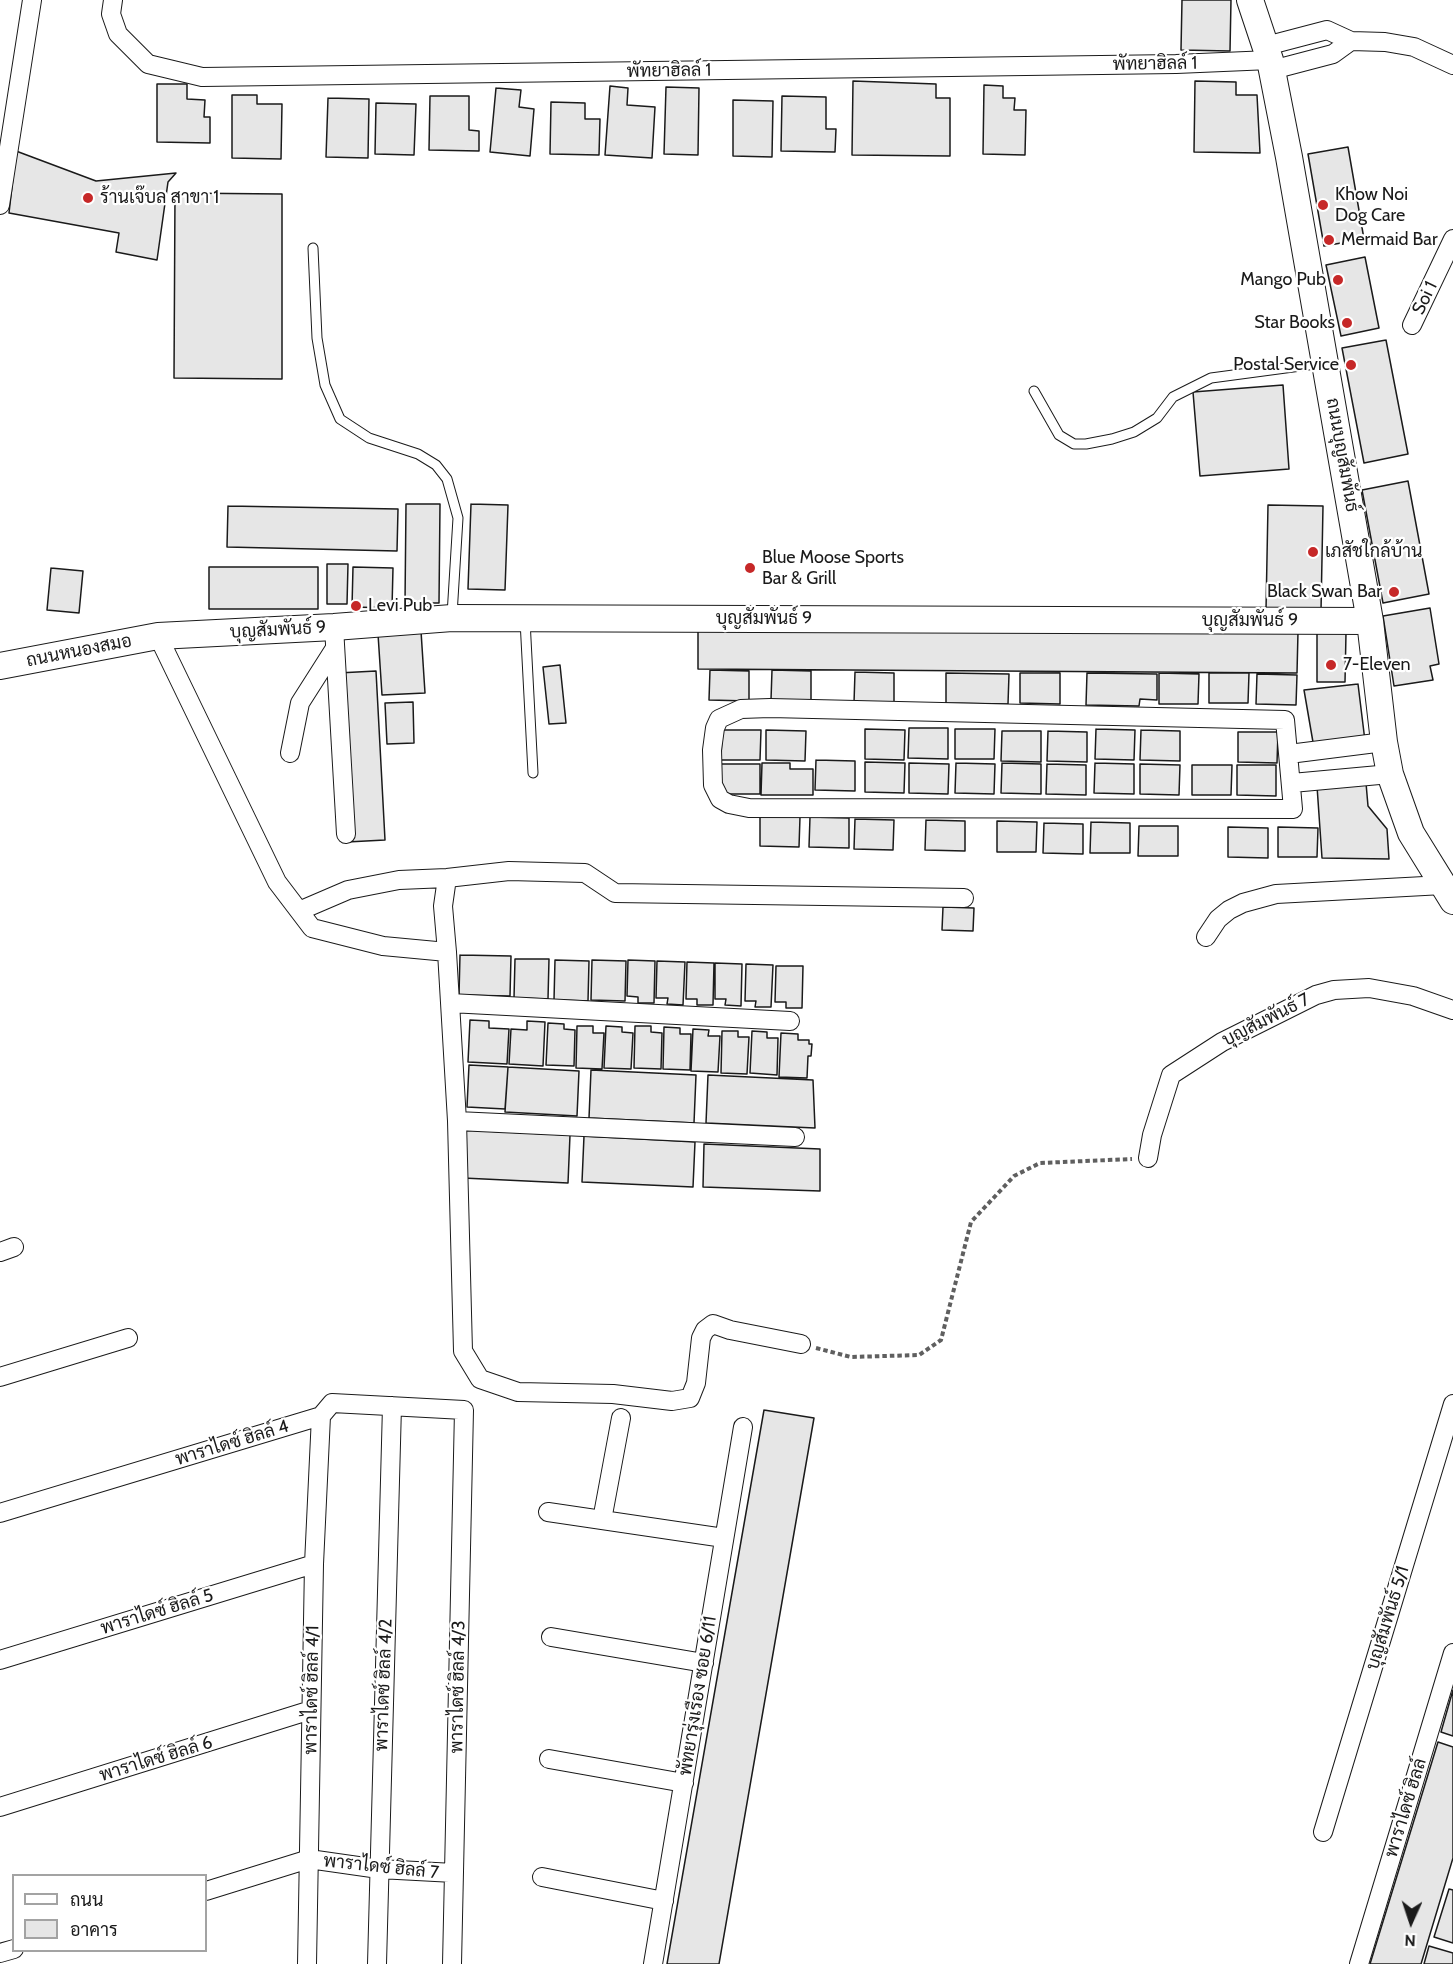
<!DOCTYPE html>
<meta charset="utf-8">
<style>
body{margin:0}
#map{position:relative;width:1453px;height:1964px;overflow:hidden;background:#fff;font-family:Cabin,Sarabun,sans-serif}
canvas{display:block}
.legend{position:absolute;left:12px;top:1874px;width:195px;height:78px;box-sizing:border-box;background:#fff;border:2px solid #a3a3a3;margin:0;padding:8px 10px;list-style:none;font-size:18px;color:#1a1a1a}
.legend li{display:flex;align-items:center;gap:12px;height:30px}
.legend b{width:30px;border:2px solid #a3a3a3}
.north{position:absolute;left:1381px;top:1892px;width:60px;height:60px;-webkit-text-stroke:4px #fff;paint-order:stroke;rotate:183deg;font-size:16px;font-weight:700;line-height:24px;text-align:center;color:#1a1a1a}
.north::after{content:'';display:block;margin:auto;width:21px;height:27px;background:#1a1a1a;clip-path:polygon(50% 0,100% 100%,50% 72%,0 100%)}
</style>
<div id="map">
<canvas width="1453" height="1964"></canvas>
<ul class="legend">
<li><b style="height:8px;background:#fff"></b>ถนน</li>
<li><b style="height:16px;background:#e6e6e6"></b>อาคาร</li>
</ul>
<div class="north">N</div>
</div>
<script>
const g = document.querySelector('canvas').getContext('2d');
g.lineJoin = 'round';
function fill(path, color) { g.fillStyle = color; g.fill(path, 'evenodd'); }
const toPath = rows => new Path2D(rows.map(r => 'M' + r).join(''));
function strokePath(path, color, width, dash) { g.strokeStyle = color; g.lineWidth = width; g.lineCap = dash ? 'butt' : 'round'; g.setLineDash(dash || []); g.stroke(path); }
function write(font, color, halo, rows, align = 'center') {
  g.font = font + ' Cabin,Sarabun,sans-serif'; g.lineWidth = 4.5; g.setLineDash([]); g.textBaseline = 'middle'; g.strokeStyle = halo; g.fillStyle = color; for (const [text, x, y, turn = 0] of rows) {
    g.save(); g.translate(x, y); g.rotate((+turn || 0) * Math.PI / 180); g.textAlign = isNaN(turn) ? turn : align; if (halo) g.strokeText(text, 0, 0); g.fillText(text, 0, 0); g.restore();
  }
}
const building = toPath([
 [1182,0,1231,0,1230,51,1181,50,1182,0],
 [853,81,936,84,936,98,950,98,950,156,852,155,853,81],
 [1195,81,1236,82,1236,95,1257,95,1260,153,1194,152,1195,81],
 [157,84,187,84,187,99,205,100,204,117,210,117,210,143,157,142,157,84],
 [984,85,1003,86,1003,98,1015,98,1014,110,1026,110,1025,155,983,154,984,85],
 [610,86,628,88,627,105,655,107,652,158,605,155,610,86],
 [666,87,699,88,698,155,664,154,666,87],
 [496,88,521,90,519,107,534,109,530,156,490,152,496,88],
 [232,95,257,95,257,104,282,104,281,159,232,158,232,95],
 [430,96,469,96,469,130,479,131,479,151,429,150,430,96],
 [782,96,826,97,826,129,836,129,835,152,781,151,782,96],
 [328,98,369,99,368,158,326,157,328,98],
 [733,100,773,101,772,157,733,156,733,100],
 [551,102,585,103,585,119,600,119,599,155,550,154,551,102],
 [376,103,416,104,414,155,375,154,376,103],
 [1348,147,1364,239,1324,246,1308,154,1348,147],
 [16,151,96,181,176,173,168,182,157,260,116,252,119,233,9,213,16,151],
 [175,193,282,194,282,379,174,378,175,193],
 [1365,257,1379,328,1341,336,1326,265,1365,257],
 [1386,340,1408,454,1364,463,1342,348,1386,340],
 [1283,385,1289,469,1200,476,1193,392,1283,385],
 [1408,481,1429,594,1383,603,1362,490,1408,481],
 [406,504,440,504,439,603,405,603,406,504],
 [471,504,508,505,505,590,468,589,471,504],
 [1268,505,1323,506,1321,611,1266,610,1268,505],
 [228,506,398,509,397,551,227,547,228,506],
 [327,564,348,564,347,604,327,604,327,564],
 [209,567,318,567,318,609,209,609,209,567],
 [353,567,393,568,392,608,352,607,353,567],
 [51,568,83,571,79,613,47,610,51,568],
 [1430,608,1439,664,1430,666,1433,680,1394,686,1383,616,1430,608],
 [698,627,1298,632,1297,673,698,669,698,627],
 [421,631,425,693,382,695,378,634,421,631],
 [1317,633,1346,633,1345,682,1317,682,1317,633],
 [560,665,566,723,549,724,543,667,560,665],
 [710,670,749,671,749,701,709,700,710,670],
 [772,670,811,671,811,701,771,700,772,670],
 [376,671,385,840,347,842,338,673,376,671],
 [855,672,894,673,894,703,854,703,855,672],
 [946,673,1009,674,1008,704,946,703,946,673],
 [1020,673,1060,673,1060,704,1020,703,1020,673],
 [1087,673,1157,674,1157,700,1140,699,1139,706,1086,705,1087,673],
 [1159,673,1199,674,1198,704,1159,704,1159,673],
 [1209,673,1249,673,1248,703,1209,703,1209,673],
 [1257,674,1297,675,1296,705,1256,704,1257,674],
 [1358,684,1365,741,1314,748,1304,690,1358,684],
 [413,702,414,743,387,744,385,703,413,702],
 [909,728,948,728,948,759,908,758,909,728],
 [865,729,905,730,904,760,865,759,865,729],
 [955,729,995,729,994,759,955,759,955,729],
 [1096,729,1135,730,1134,760,1095,759,1096,729],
 [722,730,761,730,760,760,721,760,722,730],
 [766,730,806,731,805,761,766,760,766,730],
 [1141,730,1180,731,1180,761,1140,760,1141,730],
 [1002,731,1041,731,1041,762,1001,761,1002,731],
 [1048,731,1087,732,1087,762,1047,761,1048,731],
 [1238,732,1278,732,1277,763,1238,762,1238,732],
 [816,760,855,761,855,791,815,790,816,760],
 [865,762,905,763,904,793,865,792,865,762],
 [762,763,790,763,790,769,813,769,813,795,761,795,762,763],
 [909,763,949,764,948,794,909,793,909,763],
 [956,763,995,764,994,794,955,793,956,763],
 [1002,763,1041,764,1041,794,1001,793,1002,763],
 [1095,763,1134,764,1134,794,1094,793,1095,763],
 [721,764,760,764,760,794,721,794,721,764],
 [1047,764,1086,765,1086,795,1046,794,1047,764],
 [1140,764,1180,765,1179,795,1140,794,1140,764],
 [1192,765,1232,765,1231,795,1192,795,1192,765],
 [1237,765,1276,765,1276,796,1237,795,1237,765],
 [1366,783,1368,806,1387,829,1389,859,1322,858,1317,786,1366,783],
 [760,816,800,817,799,847,760,846,760,816],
 [810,817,849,818,849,848,809,847,810,817],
 [855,819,894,820,893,850,854,849,855,819],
 [926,820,965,821,965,851,925,850,926,820],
 [997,821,1037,822,1036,852,997,852,997,821],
 [1091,822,1130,823,1130,853,1090,853,1091,822],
 [1044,823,1083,824,1083,854,1043,853,1044,823],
 [1139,826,1178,826,1178,856,1138,856,1139,826],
 [1228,827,1268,828,1268,858,1228,857,1228,827],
 [1278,827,1318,828,1317,857,1278,857,1278,827],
 [943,907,974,908,973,931,942,930,943,907],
 [460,955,511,956,510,996,459,995,460,955],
 [515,959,549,959,548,999,514,998,515,959],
 [555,960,589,961,588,1001,554,1000,555,960],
 [592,960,626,961,625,1001,591,1000,592,960],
 [628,960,655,961,654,1003,638,1003,638,997,627,996,628,960],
 [657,961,685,962,683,1005,667,1004,668,998,656,998,657,961],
 [687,962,714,963,713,1005,697,1005,697,999,686,999,687,962],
 [715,963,742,964,741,1006,725,1005,726,999,715,999,715,963],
 [746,964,773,965,771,1007,755,1007,756,1001,745,1001,746,964],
 [776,966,803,966,802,1008,786,1008,786,1002,775,1002,776,966],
 [470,1020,489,1021,489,1028,509,1029,507,1064,468,1062,470,1020],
 [527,1021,545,1022,543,1066,509,1064,511,1029,527,1030,527,1021],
 [548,1023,564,1024,564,1029,575,1030,574,1066,546,1065,548,1023],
 [577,1026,593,1026,593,1033,604,1033,602,1069,576,1068,577,1026],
 [606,1026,622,1027,622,1032,633,1033,631,1069,604,1068,606,1026],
 [635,1026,651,1026,651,1032,662,1033,661,1069,634,1068,635,1026],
 [664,1027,680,1028,680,1034,691,1034,690,1070,663,1069,664,1027],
 [693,1029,709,1030,708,1036,720,1036,718,1072,691,1071,693,1029],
 [722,1031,738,1031,738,1037,749,1037,747,1074,721,1073,722,1031],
 [752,1031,767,1032,767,1038,778,1038,777,1075,750,1073,752,1031],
 [781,1033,798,1034,798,1040,809,1040,809,1044,812,1044,811,1056,808,1056,807,1078,779,1077,781,1033],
 [469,1065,508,1067,505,1109,467,1107,469,1065],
 [508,1067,579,1071,577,1116,505,1112,508,1067],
 [591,1070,696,1075,694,1123,589,1118,591,1070],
 [708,1075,813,1080,815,1128,706,1123,708,1075],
 [465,1130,570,1135,568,1183,463,1178,465,1130],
 [584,1136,695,1142,693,1187,582,1182,584,1136],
 [704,1144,820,1149,820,1191,703,1187,704,1144],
 [764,1410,814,1418,719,1964,667,1964,764,1410],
 [1453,1690,1453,1736,1441,1732,1453,1690],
 [1438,1742,1453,1747,1453,1858,1421,1964,1370,1964,1438,1742],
 [1449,1889,1453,1890,1453,1943,1434,1937,1449,1889],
 [1429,1946,1453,1953,1453,1964,1424,1964,1429,1946]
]);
const path = toPath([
 [816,1348,851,1357,919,1355,941,1340,971,1222,1014,1176,1040,1163,1132,1159]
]);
const lane = toPath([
 [313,248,317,338,325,385,340,419,369,438,418,454,436,465,447,479,458,518,452,615],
 [1034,391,1059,435,1074,444,1086,444,1112,439,1134,432,1157,418,1173,397,1211,378,1323,363],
 [525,620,533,773]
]);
const street = toPath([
 [113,0,111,14,118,34,148,64,202,77,1176,64,1270,60],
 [1351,41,1385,42,1414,47,1453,65],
 [1266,46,1327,30,1351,41,1333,54,1272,70],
 [0,205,32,0],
 [1412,325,1453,239],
 [334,627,346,834],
 [158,636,277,882,312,928,383,946,447,952,457,1121,463,1351,480,1379,518,1392,613,1394,672,1401,690,1398,696,1383,701,1338,705,1330,713,1324,730,1330,801,1344],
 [770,708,1285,720,1293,809,749,808,729,804,720,799,713,785,712,750,715,728,719,719,741,709,770,708],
 [290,753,300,703,335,648],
 [1289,754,1384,742],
 [1292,783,1390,774],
 [447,878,443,906,447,952],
 [299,911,348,890,399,880,447,878,509,871,585,873,615,893,964,898],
 [1206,937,1218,919,1229,910,1243,903,1276,894,1443,885],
 [450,1003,790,1021],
 [457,1121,795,1137],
 [1148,1158,1152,1135,1171,1075,1222,1042,1316,995,1334,990,1369,988,1413,996,1453,1010],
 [0,1252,14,1247],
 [0,1377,128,1338],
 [548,1512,724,1538],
 [0,1513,321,1416,332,1403,464,1410,452,1964],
 [602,1520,621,1418],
 [551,1637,704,1663],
 [0,1660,314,1564],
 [549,1759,684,1783],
 [0,1807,311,1710],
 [1323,1832,1453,1404],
 [542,1877,664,1901],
 [206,1891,309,1859,379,1869,454,1873],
 [0,1953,14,1949],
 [307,1964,314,1564,321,1416],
 [377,1964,392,1406],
 [653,1964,743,1427],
 [1359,1964,1453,1653]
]);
const secondary = toPath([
 [1250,0,1270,60,1289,157,1370,621,1384,742,1390,774,1411,833,1453,901],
 [0,666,158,636,334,627,452,618,1370,621]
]);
const markers = [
 [88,198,6,"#c62828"],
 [1323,205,6,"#c62828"],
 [1329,240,6,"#c62828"],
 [1338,280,6,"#c62828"],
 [1347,323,6,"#c62828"],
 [1351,365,6,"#c62828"],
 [1313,552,6,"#c62828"],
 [750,568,6,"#c62828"],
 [1394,592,6,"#c62828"],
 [356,606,6,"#c62828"],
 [1331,665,6,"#c62828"]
];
const streetNames = [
 ["พัทยาฮิลล์ 1",1155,64,-1],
 ["พัทยาฮิลล์ 1",669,71,-1],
 ["Soi 1",1425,298,-64],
 ["ถนนบุญสัมพันธ์",1342,455,80],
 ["บุญสัมพันธ์ 9",764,619],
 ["บุญสัมพันธ์ 9",1250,621],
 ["บุญสัมพันธ์ 9",278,630,-3],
 ["ถนนหนองสมอ",79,651,-11],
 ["บุญสัมพันธ์ 7",1266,1020,-27],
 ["พาราไดซ์ ฮิลล์ 4",232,1443,-17],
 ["พาราไดซ์ ฮิลล์ 5",157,1612,-17],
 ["บุญสัมพันธ์ 5/1",1388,1618,-73],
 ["พาราไดซ์ ฮิลล์ 4/2",384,1685,-88],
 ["พาราไดซ์ ฮิลล์ 4/3",458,1687,-89],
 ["พาราไดซ์ ฮิลล์ 4/1",312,1690,-89],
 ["พัทยารุ่งเรือง ซอย 6/11",698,1696,-81],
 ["พาราไดซ์ ฮิลล์ 6",156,1759,-17],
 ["พาราไดซ์ ฮิลล์",1406,1808,-73],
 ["พาราไดซ์ ฮิลล์ 7",381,1867,6]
];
const poiNames = [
 ["Khow Noi",1335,195],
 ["Dog Care",1335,216],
 ["ร้านเจ๊บล สาขา 1",100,198],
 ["Mermaid Bar",1341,240],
 ["Mango Pub",1326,280,"right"],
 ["Star Books",1335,323,"right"],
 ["Postal Service",1339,365,"right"],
 ["เภสัชใกล้บ้าน",1325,552],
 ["Blue Moose Sports",762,558],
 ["Bar & Grill",762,579],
 ["Black Swan Bar",1382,592,"right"],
 ["Levi Pub",368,606],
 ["7-Eleven",1343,665]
];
fill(building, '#e6e6e6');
strokePath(building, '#1a1a1a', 1.5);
strokePath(lane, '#1a1a1a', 11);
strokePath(street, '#1a1a1a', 20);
strokePath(secondary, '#1a1a1a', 28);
strokePath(path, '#5f5f5f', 4, [4.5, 3]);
strokePath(lane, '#fff', 9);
strokePath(street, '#fff', 18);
strokePath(secondary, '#fff', 26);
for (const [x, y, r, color] of markers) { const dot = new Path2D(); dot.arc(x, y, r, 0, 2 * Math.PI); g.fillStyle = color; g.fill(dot); strokePath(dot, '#fff', 2); }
write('18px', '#1a1a1a', '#fff', streetNames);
write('18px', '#1a1a1a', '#fff', poiNames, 'left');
</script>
